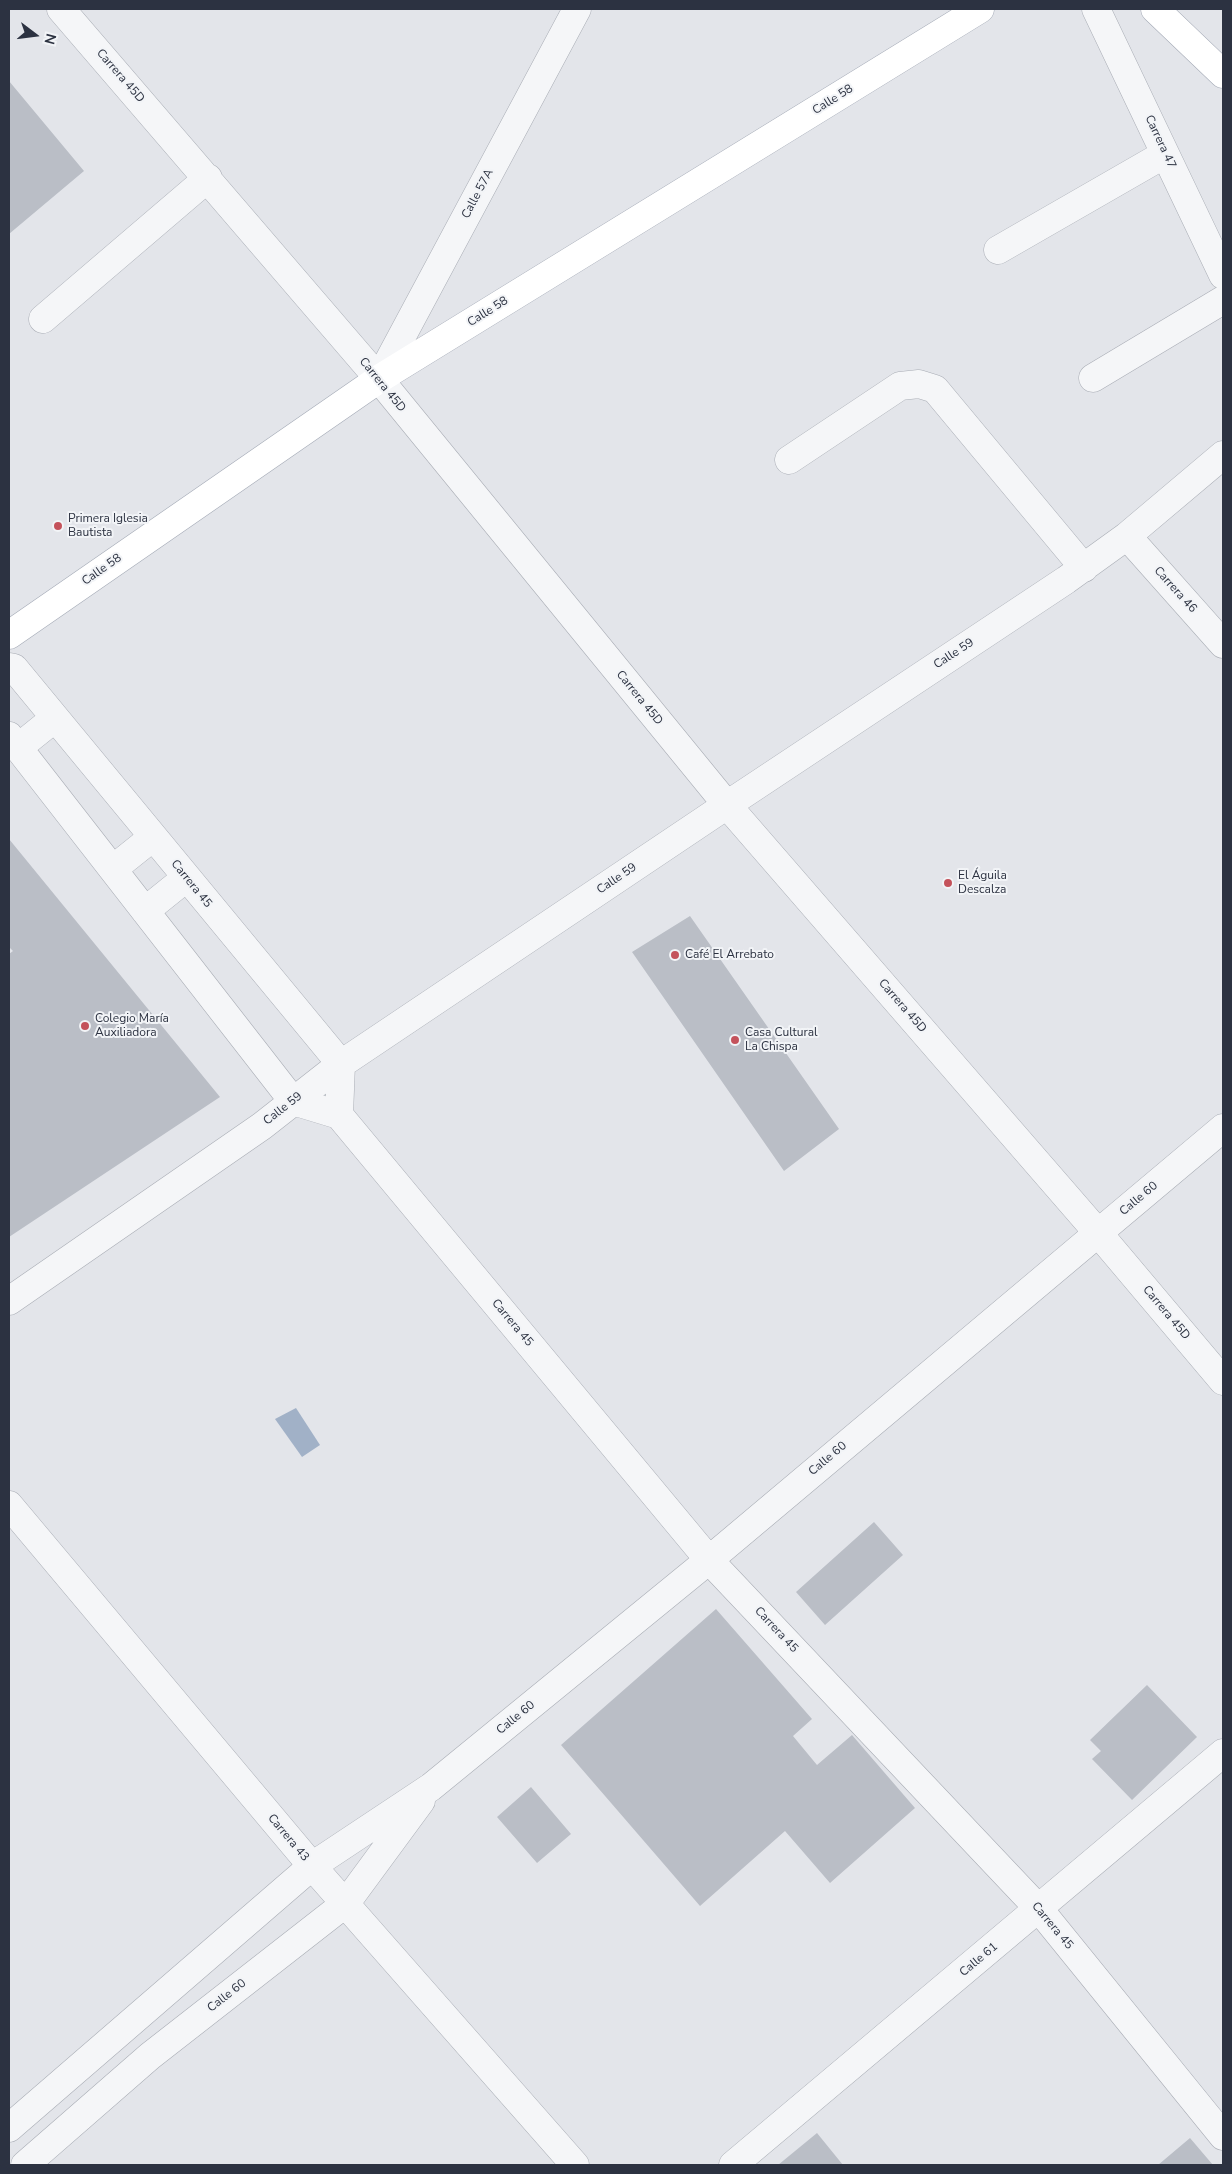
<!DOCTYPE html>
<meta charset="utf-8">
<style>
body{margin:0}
#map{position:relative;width:1232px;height:2174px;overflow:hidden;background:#e3e5ea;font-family:"Nunito Sans",sans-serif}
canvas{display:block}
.frame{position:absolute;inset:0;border:10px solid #2c3241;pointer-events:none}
.north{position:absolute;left:10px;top:10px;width:50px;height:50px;-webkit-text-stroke:4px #f2f4f7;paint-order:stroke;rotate:105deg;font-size:14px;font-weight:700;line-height:20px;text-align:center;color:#2c3241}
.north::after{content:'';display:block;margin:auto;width:18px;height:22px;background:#2c3241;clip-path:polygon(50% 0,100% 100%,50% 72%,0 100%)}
</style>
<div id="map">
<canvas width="1232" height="2174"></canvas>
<div class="frame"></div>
<div class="north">N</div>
</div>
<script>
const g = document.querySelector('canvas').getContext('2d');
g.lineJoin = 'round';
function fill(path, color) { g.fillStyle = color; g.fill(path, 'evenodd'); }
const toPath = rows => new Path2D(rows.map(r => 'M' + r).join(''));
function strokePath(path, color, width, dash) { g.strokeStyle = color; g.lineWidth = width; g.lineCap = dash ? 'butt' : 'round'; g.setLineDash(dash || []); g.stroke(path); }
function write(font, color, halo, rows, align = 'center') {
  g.font = font + ' "Nunito Sans",sans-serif'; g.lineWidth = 4; g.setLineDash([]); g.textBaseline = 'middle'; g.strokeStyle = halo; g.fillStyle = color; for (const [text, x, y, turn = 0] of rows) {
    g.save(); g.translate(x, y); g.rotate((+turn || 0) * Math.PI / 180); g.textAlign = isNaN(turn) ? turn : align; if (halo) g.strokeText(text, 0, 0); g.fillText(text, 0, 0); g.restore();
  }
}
const water = toPath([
 [296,1408,320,1445,302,1457,275,1419]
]);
const building = toPath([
 [9,81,84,171,9,234],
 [9,839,220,1097,9,1237,9,954,13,951,9,947],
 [690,916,839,1129,784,1171,632,952],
 [874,1522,903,1555,825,1625,796,1592],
 [716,1609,812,1719,793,1736,817,1765,852,1735,915,1808,830,1883,785,1831,700,1906,561,1745],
 [1147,1685,1197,1737,1132,1800,1092,1759,1101,1751,1090,1740],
 [531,1787,571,1834,537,1863,497,1817],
 [817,2133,843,2165,778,2165],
 [1190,2138,1213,2165,1158,2165]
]);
const minor = toPath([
 [61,9,379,379,727,805,1099,1234,1223,1381],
 [1096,9,1223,275],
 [998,250,1165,154],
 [43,319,208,178],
 [1093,378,1223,300],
 [379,379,577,9],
 [789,460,900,386,919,384,935,389,1084,568],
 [1127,536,1223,644],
 [9,667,14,668,341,1064,339,1115],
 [9,736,293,1101,339,1115,709,1560,1039,1909,1223,2136],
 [19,747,55,718],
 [113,869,153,837],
 [145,911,186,878],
 [9,1301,262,1126,341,1064,727,805,1066,580,1127,536,1223,455],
 [9,1505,312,1866,575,2165],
 [9,2128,312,1866,431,1787,709,1560,1223,1128],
 [25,2165,150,2056,346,1903,421,1801],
 [733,2165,1223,1753]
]);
const major = toPath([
 [1155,9,1223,74],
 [9,635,379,379,980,9]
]);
const markers = [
 [58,526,5,"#c4525b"],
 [948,883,5,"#c4525b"],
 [675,955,5,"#c4525b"],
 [85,1026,5,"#c4525b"],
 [735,1040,5,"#c4525b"]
];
const streetNames = [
 ["Carrera 45D",120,76,49],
 ["Calle 58",833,100,-32],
 ["Carrera 47",1160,142,65],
 ["Calle 57A",478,194,-62],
 ["Calle 58",488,312,-32],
 ["Carrera 45D",382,385,51],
 ["Calle 58",102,570,-35],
 ["Carrera 46",1175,590,48],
 ["Calle 59",954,654,-33],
 ["Carrera 45D",639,698,51],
 ["Calle 59",617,879,-34],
 ["Carrera 45",191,884,51],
 ["Carrera 45D",902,1006,49],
 ["Calle 59",283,1109,-38],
 ["Calle 60",1139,1199,-40],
 ["Carrera 45D",1166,1313,50],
 ["Carrera 45",512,1323,50],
 ["Calle 60",828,1459,-40],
 ["Carrera 45",776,1630,47],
 ["Calle 60",516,1718,-39],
 ["Carrera 43",288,1838,50],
 ["Carrera 45",1052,1926,50],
 ["Calle 61",979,1960,-40],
 ["Calle 60",227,1996,-38]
];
const poiNames = [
 ["Primera Iglesia",68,519],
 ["Bautista",68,533],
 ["El Águila",958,876],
 ["Descalza",958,890],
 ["Café El Arrebato",685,955],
 ["Colegio María",95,1019],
 ["Auxiliadora",95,1033],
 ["Casa Cultural",745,1033],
 ["La Chispa",745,1047]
];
fill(water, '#a1b1c7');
fill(building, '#babec6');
strokePath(minor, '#a8acb4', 29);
strokePath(major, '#a3a9b5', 29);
strokePath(minor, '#f5f6f8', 28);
strokePath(major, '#fff', 28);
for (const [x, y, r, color] of markers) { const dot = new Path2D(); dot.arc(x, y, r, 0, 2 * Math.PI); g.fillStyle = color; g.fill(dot); strokePath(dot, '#f2f4f7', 2); }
write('12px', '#2c3241', '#f2f4f7', streetNames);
write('12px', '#2c3241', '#f2f4f7', poiNames, 'left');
</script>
